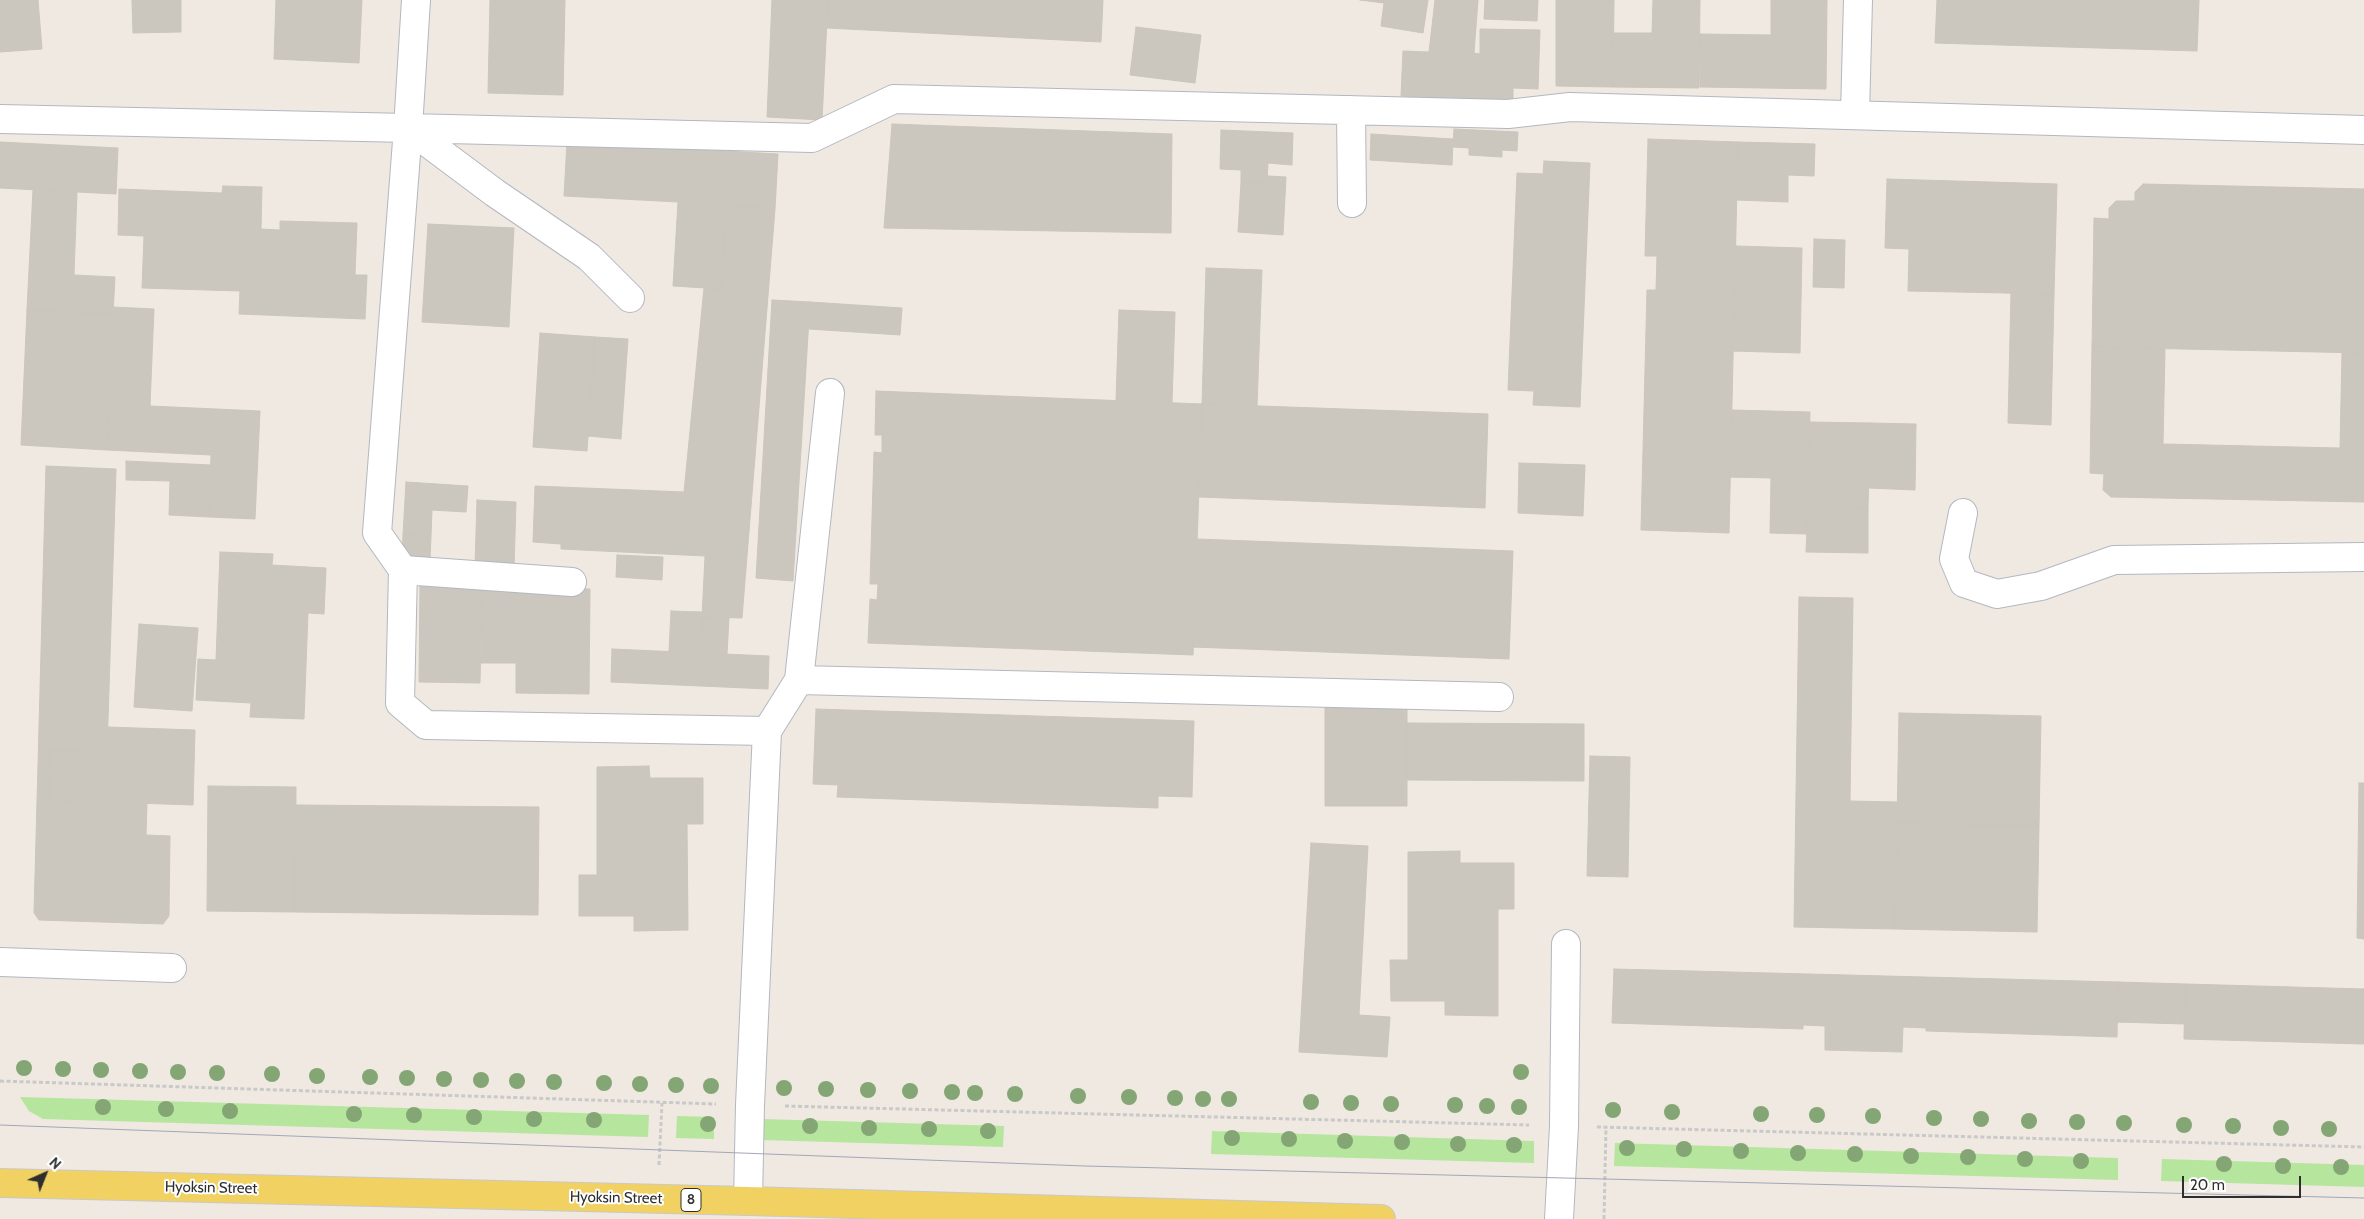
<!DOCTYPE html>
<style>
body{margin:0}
#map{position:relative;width:2364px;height:1219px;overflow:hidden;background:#efe9e1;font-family:Cabin,sans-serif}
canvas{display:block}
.north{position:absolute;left:20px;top:1149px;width:50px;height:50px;-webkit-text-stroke:4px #fff;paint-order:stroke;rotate:44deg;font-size:14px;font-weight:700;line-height:20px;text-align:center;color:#2e2e2e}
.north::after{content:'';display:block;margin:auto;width:18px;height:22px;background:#2e2e2e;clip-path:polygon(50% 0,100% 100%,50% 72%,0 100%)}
.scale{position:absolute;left:2182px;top:1176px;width:119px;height:22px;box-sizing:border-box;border:2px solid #2e2e2e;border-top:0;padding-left:6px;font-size:15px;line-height:18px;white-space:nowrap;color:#2e2e2e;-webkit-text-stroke:4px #fff;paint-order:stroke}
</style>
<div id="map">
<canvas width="2364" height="1219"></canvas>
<div class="north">N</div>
<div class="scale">20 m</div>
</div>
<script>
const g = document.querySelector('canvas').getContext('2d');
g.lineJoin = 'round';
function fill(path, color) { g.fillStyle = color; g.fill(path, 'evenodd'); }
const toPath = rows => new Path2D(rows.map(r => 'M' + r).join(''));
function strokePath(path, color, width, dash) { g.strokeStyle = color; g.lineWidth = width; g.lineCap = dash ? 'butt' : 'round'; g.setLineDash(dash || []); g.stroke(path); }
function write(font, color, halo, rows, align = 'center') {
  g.font = font + ' Cabin,sans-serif'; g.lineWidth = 4; g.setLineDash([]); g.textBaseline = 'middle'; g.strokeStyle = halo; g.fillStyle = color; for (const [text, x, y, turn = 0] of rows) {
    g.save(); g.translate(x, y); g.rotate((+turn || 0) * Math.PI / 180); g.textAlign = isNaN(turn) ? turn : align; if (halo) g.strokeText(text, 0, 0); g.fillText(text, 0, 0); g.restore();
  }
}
const green = toPath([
 [20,1097,649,1115,648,1137,43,1119,29,1111],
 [677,1116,714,1117,714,1139,676,1138],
 [761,1119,1004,1126,1003,1147,761,1140],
 [1212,1131,1534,1141,1534,1163,1211,1154],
 [1615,1143,2118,1158,2118,1180,1614,1166],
 [2162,1159,2364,1165,2364,1187,2161,1181]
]);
const building = toPath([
 [0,0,38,0,42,49,0,52,0,0],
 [132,0,181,0,181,32,133,33,132,0],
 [276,0,362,0,359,63,274,59,276,0],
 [490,0,565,0,563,95,488,93,490,0],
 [772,0,828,0,822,120,767,117,772,0],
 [828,0,1103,0,1101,42,827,28,828,0],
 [1360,0,1428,0,1423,33,1381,26,1384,3,1360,0],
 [1435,0,1478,0,1474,53,1480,54,1480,29,1540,30,1538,89,1513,88,1513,100,1401,96,1403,51,1429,52,1435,0],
 [1485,0,1538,0,1537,21,1484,19,1485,0],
 [1556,0,1614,0,1613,87,1556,86,1556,0],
 [1653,0,1700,0,1699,88,1613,87,1613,33,1652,33,1653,0],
 [1771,0,1827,0,1826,89,1700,87,1700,34,1771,35,1771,0],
 [1937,0,2199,0,2197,51,1935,43,1937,0],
 [1136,27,1201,35,1195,83,1130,75,1136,27],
 [892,124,1172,134,1171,233,884,228,892,124],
 [1454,129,1518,132,1517,151,1502,150,1502,157,1469,155,1469,148,1453,147,1454,129],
 [1221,130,1293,133,1292,165,1268,163,1267,184,1241,182,1241,170,1220,169,1221,130],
 [1371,134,1453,139,1452,165,1370,160,1371,134],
 [1648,139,1738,142,1729,533,1641,530,1647,290,1656,290,1657,256,1645,256,1648,139],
 [0,142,118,148,116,194,0,188,0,142],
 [567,142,778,154,775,209,726,205,722,289,673,286,678,202,564,196,567,142],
 [1738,142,1815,144,1814,176,1788,175,1788,202,1737,200,1738,142],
 [1544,161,1590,163,1580,407,1533,405,1534,391,1508,390,1517,173,1543,174,1544,161],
 [1268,176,1286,177,1283,235,1238,232,1241,182,1267,184,1268,176],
 [1887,179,2057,184,2054,294,1908,291,1909,249,1885,248,1887,179],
 [2143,184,2364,189,2364,353,2092,347,2094,218,2109,219,2109,208,2116,201,2135,201,2135,192,2143,184],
 [223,186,262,187,261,229,280,230,280,221,357,223,355,275,367,275,365,319,239,314,240,291,142,288,144,236,118,235,119,189,222,193,223,186],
 [33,190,77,192,74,275,115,277,113,314,27,310,33,190],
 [726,205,775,209,742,618,702,617,705,556,561,549,561,544,533,542,535,486,684,492,704,288,722,289,726,205],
 [428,224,514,228,509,327,422,322,428,224],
 [1814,239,1845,240,1844,288,1813,287,1814,239],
 [1736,246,1802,248,1800,353,1733,351,1736,246],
 [1206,268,1262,270,1257,406,1202,404,1206,268],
 [2011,293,2054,294,2051,425,2008,423,2011,293],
 [772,300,810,302,793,581,756,578,772,300],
 [810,302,902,308,900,335,809,329,810,302],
 [113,307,154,309,150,406,260,411,255,519,209,517,211,455,107,450,113,307],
 [27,310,113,314,107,450,21,445,27,310],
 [1119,310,1175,312,1172,403,1116,400,1119,310],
 [540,333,595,337,587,451,533,447,540,333],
 [595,337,628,339,621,439,588,436,595,337],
 [2092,347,2165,349,2163,444,2340,448,2342,352,2364,353,2364,502,2111,497,2103,490,2104,474,2090,473,2092,347],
 [876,391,1202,404,1193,655,868,643,870,599,877,600,878,584,870,584,874,452,882,453,882,435,875,435,876,391],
 [1202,404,1488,414,1485,508,1199,497,1202,404],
 [1732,410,1810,412,1807,534,1770,533,1771,478,1730,477,1732,410],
 [1810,422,1870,423,1868,508,1808,506,1810,422],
 [1870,423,1916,424,1915,490,1869,488,1870,423],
 [126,461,211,465,209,517,169,515,170,481,126,480,126,461],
 [1519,463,1585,465,1583,516,1518,513,1519,463],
 [46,466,116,469,107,752,50,751,49,800,147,803,146,835,170,836,169,916,163,924,39,920,34,913,46,466],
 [406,482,468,486,466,512,432,510,431,536,403,535,406,482],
 [477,500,516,502,514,568,475,566,477,500],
 [1808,506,1868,508,1868,553,1806,552,1808,506],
 [403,535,431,536,430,560,402,558,403,535],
 [1197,539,1513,551,1509,659,1193,647,1197,539],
 [220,552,273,554,272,565,326,568,324,614,308,613,304,719,250,717,251,703,196,700,198,659,216,660,220,552],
 [617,555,663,557,662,580,616,577,617,555],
 [420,585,482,586,480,683,419,682,420,585],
 [482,586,590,589,589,694,516,693,516,663,481,663,482,586],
 [1799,597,1853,598,1850,801,1898,802,1895,929,1794,927,1799,597],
 [671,611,702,612,701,653,669,651,671,611],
 [702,617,729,618,727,654,701,653,702,617],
 [139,624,198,628,192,711,134,707,139,624],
 [612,649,769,656,768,689,611,682,612,649],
 [1325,708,1407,708,1407,806,1325,806,1325,708],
 [816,709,1194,721,1192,797,1158,796,1158,808,837,797,838,785,813,784,816,709],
 [1899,713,2041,716,2039,826,1897,823,1899,713],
 [1407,723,1584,724,1584,781,1407,780,1407,723],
 [108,727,195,730,193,805,49,800,50,751,107,752,108,727],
 [1590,756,1630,757,1628,877,1587,876,1590,756],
 [649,766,650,778,703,778,703,824,687,824,688,930,634,931,634,916,579,916,579,875,597,875,597,767,649,766],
 [2359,783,2364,783,2364,939,2357,938,2359,783],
 [208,786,296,787,295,912,207,911,208,786],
 [296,805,539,807,538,915,295,912,296,805],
 [1897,823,2039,826,2037,932,1895,929,1897,823],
 [1311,843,1368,846,1359,1015,1390,1017,1387,1057,1299,1052,1311,843],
 [1460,851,1460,863,1514,863,1514,909,1498,909,1498,1016,1445,1015,1445,1001,1391,1001,1390,960,1408,960,1408,852,1460,851],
 [1614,969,2118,982,2117,1037,1926,1031,1926,1028,1903,1027,1902,1052,1825,1050,1825,1026,1803,1025,1803,1029,1612,1023,1614,969],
 [2118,982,2185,984,2184,1024,2117,1022,2118,982],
 [2185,984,2364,989,2364,1044,2184,1039,2185,984]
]);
const path = toPath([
 [0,1081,716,1104],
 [785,1106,1529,1125],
 [1597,1127,2364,1147],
 [659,1165,662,1103],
 [1604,1219,1606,1127]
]);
const minor = toPath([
 [1351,110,1352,203],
 [1855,115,1858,0],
 [0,119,408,128,416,0],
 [408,128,812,138,894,99,1508,114,1570,107,2364,130],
 [408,128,377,533,403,570,572,582],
 [408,128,495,193,589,257,630,298],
 [1963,513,1954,559,1964,583,1997,594,2041,586,2114,560,2364,557],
 [403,570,400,703,426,725,767,731,750,1105,748,1201],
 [799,680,830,393],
 [767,731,799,680,1499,697],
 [0,962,172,968],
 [1559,1219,1564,1126,1566,944]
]);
const major = toPath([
 [0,1183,748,1201,1381,1219]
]);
const tram = toPath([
 [0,1125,1085,1166,2364,1198]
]);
const trees = [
 [24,1068],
 [63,1069],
 [101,1070],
 [140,1071],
 [178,1072],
 [1521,1072],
 [217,1073],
 [272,1074],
 [317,1076],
 [370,1077],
 [407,1078],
 [444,1079],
 [481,1080],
 [517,1081],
 [554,1082],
 [604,1083],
 [640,1084],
 [676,1085],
 [711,1086],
 [784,1088],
 [826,1089],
 [868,1090],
 [910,1091],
 [952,1092],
 [975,1093],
 [1015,1094],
 [1078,1096],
 [1129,1097],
 [1175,1098],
 [1203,1099],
 [1229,1099],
 [1311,1102],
 [1351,1103],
 [1391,1104],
 [1455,1105],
 [1487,1106],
 [103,1107],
 [1519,1107],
 [166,1109],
 [1613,1110],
 [230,1111],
 [1672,1112],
 [354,1114],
 [1761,1114],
 [414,1115],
 [1817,1115],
 [1873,1116],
 [474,1117],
 [1934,1118],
 [534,1119],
 [1981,1119],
 [594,1120],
 [2029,1121],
 [2077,1122],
 [2124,1123],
 [708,1124],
 [2184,1125],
 [810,1126],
 [2233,1126],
 [869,1128],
 [2281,1128],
 [929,1129],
 [2329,1129],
 [988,1131],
 [1232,1138],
 [1289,1139],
 [1345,1141],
 [1402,1142],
 [1458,1144],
 [1514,1145],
 [1627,1148],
 [1684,1149],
 [1741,1151],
 [1798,1153],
 [1855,1154],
 [1911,1156],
 [1968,1157],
 [2025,1159],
 [2081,1161],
 [2224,1164],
 [2283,1166],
 [2341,1167]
];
const shields = [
 [691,1200,20]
];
const shieldNames = [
 ["8",691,1200]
];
const streetNames = [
 ["Hyoksin Street",211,1188,1],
 ["Hyoksin Street",616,1198,1]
];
fill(green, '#b6e59e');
fill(building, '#cbc7bf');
strokePath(building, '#cbc5ba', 1);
strokePath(minor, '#b4b7c1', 30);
strokePath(major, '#c9c9c9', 30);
strokePath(path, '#c9c9c9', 3, [4, 2.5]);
strokePath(minor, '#fff', 28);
strokePath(major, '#f2d163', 28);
strokePath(tram, '#a3a6b8', 1);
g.fillStyle = '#84a574';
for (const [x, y] of trees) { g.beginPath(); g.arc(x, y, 8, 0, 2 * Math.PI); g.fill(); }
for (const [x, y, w] of shields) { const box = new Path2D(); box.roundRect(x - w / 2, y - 11.5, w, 23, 4); g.fillStyle = '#fff'; g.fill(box); strokePath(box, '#2e2e2e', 1); }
write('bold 14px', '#2e2e2e', null, shieldNames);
write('15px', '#2e2e2e', '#fff', streetNames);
</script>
